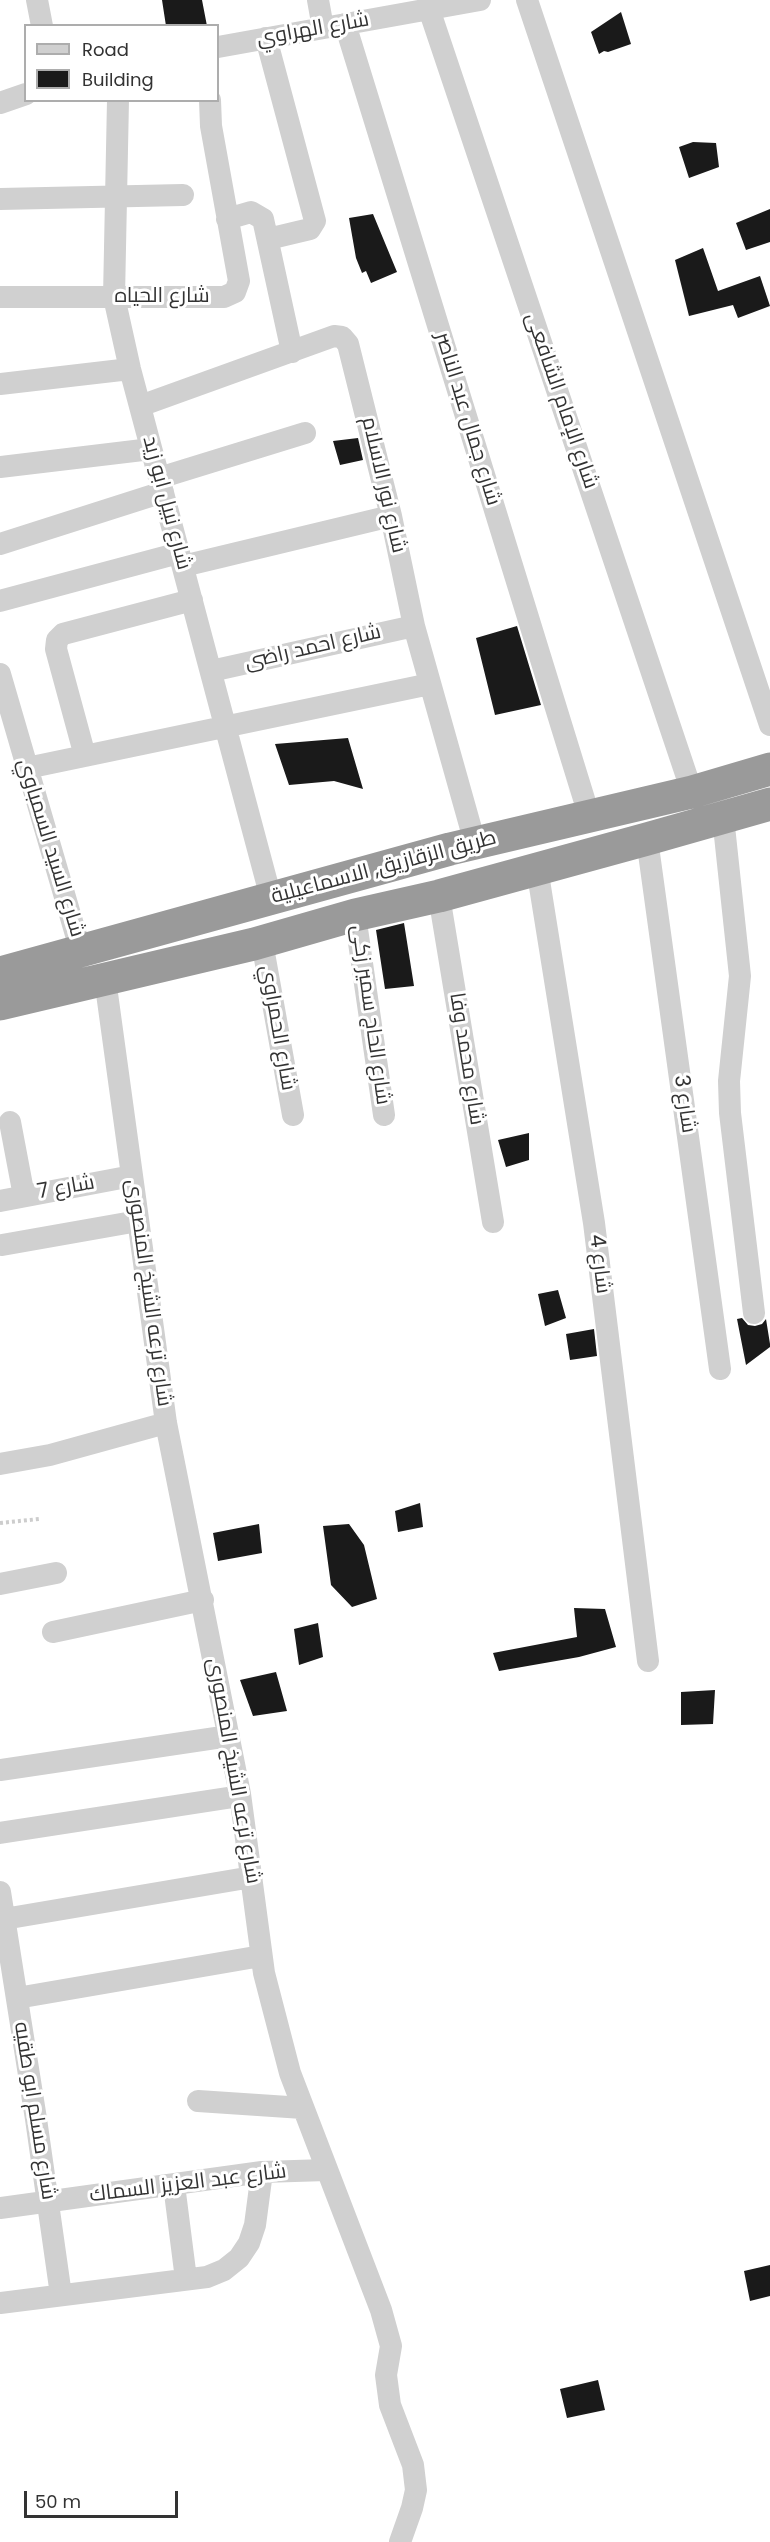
<!DOCTYPE html>
<meta charset="utf-8">
<style>
body{margin:0}
#map{position:relative;width:770px;height:2542px;overflow:hidden;background:#fff;font-family:Poppins,sans-serif}
canvas{display:block}
.legend{position:absolute;left:24px;top:24px;width:195px;height:78px;box-sizing:border-box;background:#fff;border:2px solid #adadad;margin:0;padding:8px 10px;list-style:none;font-size:18px;color:#333}
.legend li{display:flex;align-items:center;gap:12px;height:30px}
.legend b{width:30px;border:2px solid #adadad}
.scale{position:absolute;left:24px;top:2491px;width:154px;height:27px;box-sizing:border-box;border:3px solid #333;border-top:0;padding-left:8px;font-size:18px;line-height:21px;white-space:nowrap;color:#333;-webkit-text-stroke:4px #fff;paint-order:stroke}
</style>
<div id="map">
<canvas width="770" height="2542"></canvas>
<ul class="legend">
<li><b style="height:8px;background:#d0d0d0"></b>Road</li>
<li><b style="height:16px;background:#1a1a1a"></b>Building</li>
</ul>
<div class="scale">50 m</div>
</div>
<script>
const g = document.querySelector('canvas').getContext('2d');
g.lineJoin = 'round';
function fill(path, color) { g.fillStyle = color; g.fill(path, 'evenodd'); }
const toPath = rows => new Path2D(rows.map(r => 'M' + r).join(''));
function strokePath(path, color, width, dash) { g.strokeStyle = color; g.lineWidth = width; g.lineCap = dash ? 'butt' : 'round'; g.setLineDash(dash || []); g.stroke(path); }
function write(font, color, halo, rows, align = 'center') {
  g.font = font + ' Poppins,Cairo,sans-serif'; g.lineWidth = 6; g.setLineDash([]); g.textBaseline = 'middle'; g.strokeStyle = halo; g.fillStyle = color; for (const [text, x, y, turn = 0] of rows) {
    g.save(); g.translate(x, y); g.rotate((+turn || 0) * Math.PI / 180); g.textAlign = isNaN(turn) ? turn : align; if (halo) g.strokeText(text, 0, 0); g.fillText(text, 0, 0); g.restore();
  }
}
const building = toPath([
 [162,0,202,0,207,26,166,26],
 [621,12,631,44,608,52,604,51,599,54,591,32],
 [693,142,716,143,719,167,689,178,679,147],
 [770,209,770,242,746,250,736,223],
 [373,214,397,272,371,283,366,271,362,273,356,258,349,218],
 [703,248,718,291,760,276,770,306,738,318,733,305,689,316,675,260],
 [358,438,363,460,340,465,333,441],
 [517,626,541,705,495,715,476,638],
 [348,738,363,789,334,781,289,785,275,744],
 [404,923,414,986,385,989,376,930],
 [529,1133,529,1160,506,1167,498,1140],
 [558,1290,566,1318,545,1326,538,1294],
 [742,1318,748,1325,755,1326,762,1324,766,1319,770,1344,770,1347,746,1365,737,1319],
 [594,1329,597,1356,570,1360,566,1334],
 [420,1503,423,1527,398,1532,395,1511],
 [259,1524,262,1553,218,1561,213,1533],
 [349,1524,364,1545,377,1599,352,1607,331,1585,323,1526],
 [574,1608,605,1609,616,1647,579,1657,499,1671,493,1653,577,1637],
 [318,1623,323,1657,299,1665,294,1629],
 [276,1672,287,1711,253,1716,240,1680],
 [715,1690,713,1724,681,1725,681,1692],
 [770,2265,770,2296,750,2301,744,2271],
 [598,2380,605,2410,567,2418,560,2389]
]);
const path = toPath([
 [0,1523,39,1519]
]);
const minor = toPath([
 [37,0,42,26],
 [318,0,323,28],
 [527,0,770,725],
 [429,9,692,792],
 [345,24,589,815],
 [266,38,315,221,310,229,268,239],
 [218,47,480,0],
 [118,100,114,297,130,369,271,898],
 [0,103,26,94],
 [0,199,183,195],
 [227,219,251,212,263,219,292,352],
 [0,297,224,297,235,292,239,281,211,126,210,100],
 [0,384,130,369],
 [140,406,334,336,342,337,348,344,391,516,414,626,475,843],
 [0,467,151,449],
 [159,478,305,433],
 [0,544,163,492],
 [183,566,391,516],
 [0,601,179,553],
 [211,671,414,626],
 [0,674,81,952],
 [85,756,56,649,57,640,63,634,192,600],
 [27,768,430,684],
 [723,817,740,976,729,1081,730,1113,754,1313],
 [647,839,720,1369],
 [537,868,594,1223,648,1661],
 [439,896,493,1222],
 [355,915,384,1115],
 [262,942,293,1115],
 [105,979,166,1423,240,1794,264,1973,290,2073,381,2310,391,2346,386,2375,390,2405,413,2465,416,2490,412,2508,400,2542],
 [10,1122,24,1196],
 [0,1201,132,1176],
 [2,1245,138,1221],
 [0,1464,50,1455,166,1423],
 [0,1584,56,1573],
 [53,1632,203,1600],
 [0,1770,229,1736],
 [0,1833,240,1796],
 [0,1892,36,2119,61,2295],
 [4,1919,252,1877],
 [17,1998,261,1956],
 [198,2101,303,2108],
 [174,2185,186,2279],
 [0,2208,262,2172,327,2170],
 [0,2303,207,2277,224,2270,239,2258,249,2243,255,2225,262,2172]
]);
const highway = toPath([
 [0,973,450,849,692,792,770,769],
 [0,1004,254,944,355,915,439,896,647,839,770,804]
]);
const streetNames = [
 ["شارع الهراوي",313,30,-10],
 ["شارع الحياه",162,297],
 ["شارع الإمام الشافعى",561,401,71],
 ["شارع جمال عبد الناصر",467,419,73],
 ["شارع نور الاسلام",383,485,77],
 ["شارع نبيل ابو زيد",166,503,75],
 ["شارع احمد راضى",313,648,-13],
 ["شارع السيد السمباوي",50,848,73],
 ["طريق الزقازيق, الاسماعيلية",384,868,-15],
 ["شارع الحاج سمير زكى",370,1015,82],
 ["شارع الحمراوي",277,1028,80],
 ["شارع محمد وفا",466,1059,81],
 ["شارع 3",684,1104,82],
 ["شارع 7",66,1188,-10],
 ["شارع 4",599,1264,83],
 ["شارع ترعه الشيخ المنصورى",148,1293,82],
 ["شارع ترعه الشيخ المنصورى",233,1771,80],
 ["شارع مسلم ابو طقيه",34,2111,81],
 ["شارع عبد العزيز السماك",188,2184,-7]
];
fill(building, '#1a1a1a');
strokePath(path, '#cdcdcd', 4, [3, 3]);
strokePath(minor, '#d0d0d0', 22);
strokePath(highway, '#9a9a9a', 33);
write('21px', '#333', '#fff', streetNames);
</script>
